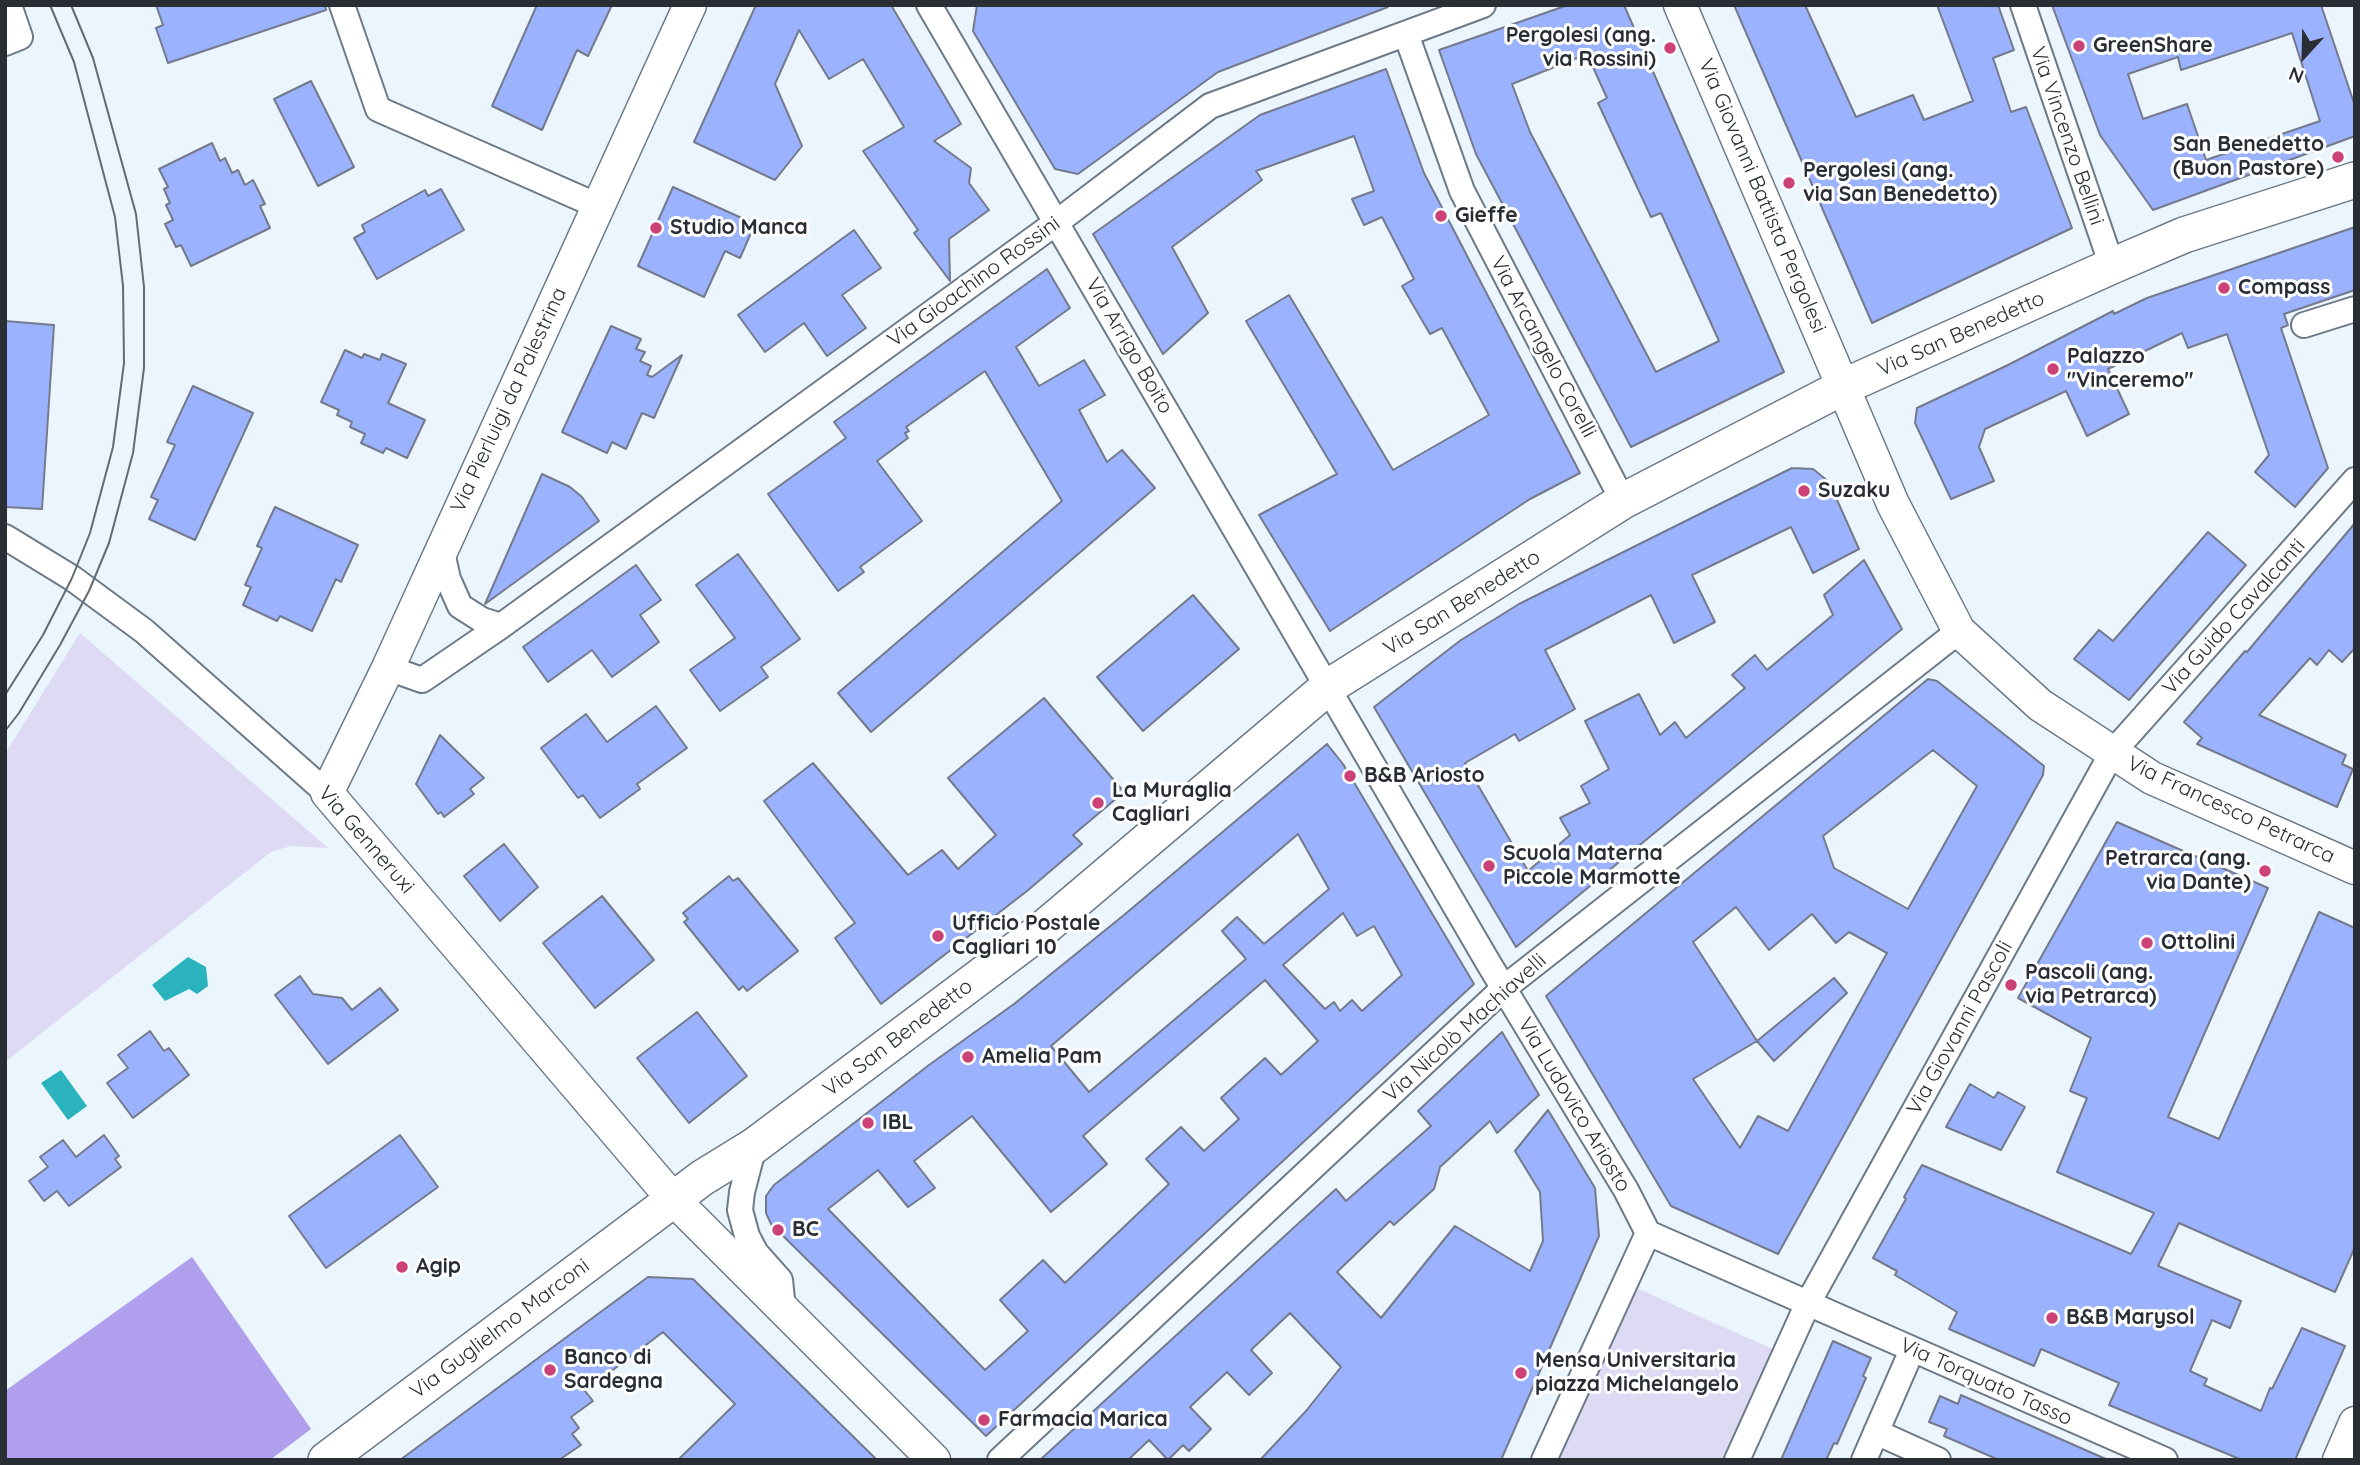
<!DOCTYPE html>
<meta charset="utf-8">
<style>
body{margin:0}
#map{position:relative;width:2360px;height:1465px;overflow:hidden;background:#ebf5fe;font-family:Quicksand,sans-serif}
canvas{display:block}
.frame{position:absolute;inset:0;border:7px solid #282e34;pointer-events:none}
.north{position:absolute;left:2269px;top:21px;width:70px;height:70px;-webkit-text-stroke:5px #fff;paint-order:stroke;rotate:202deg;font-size:19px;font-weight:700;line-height:28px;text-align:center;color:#282e34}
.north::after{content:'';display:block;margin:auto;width:24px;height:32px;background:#282e34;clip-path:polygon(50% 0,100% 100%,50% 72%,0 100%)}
</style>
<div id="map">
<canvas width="2360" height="1465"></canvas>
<div class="frame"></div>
<div class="north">N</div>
</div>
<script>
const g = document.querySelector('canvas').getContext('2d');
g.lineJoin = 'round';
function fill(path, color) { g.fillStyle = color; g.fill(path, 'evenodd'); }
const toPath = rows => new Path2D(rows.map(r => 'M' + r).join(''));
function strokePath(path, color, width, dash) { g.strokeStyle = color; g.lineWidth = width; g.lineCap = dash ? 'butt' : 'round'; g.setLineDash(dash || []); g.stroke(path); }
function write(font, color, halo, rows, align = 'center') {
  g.font = font + ' Quicksand,sans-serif'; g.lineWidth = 6; g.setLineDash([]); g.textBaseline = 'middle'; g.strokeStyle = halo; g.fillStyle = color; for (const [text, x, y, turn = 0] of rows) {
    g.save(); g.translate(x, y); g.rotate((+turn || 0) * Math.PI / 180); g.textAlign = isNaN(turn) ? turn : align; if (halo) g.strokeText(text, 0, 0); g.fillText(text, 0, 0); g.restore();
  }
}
const green = toPath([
 [80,633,328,848,291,846,271,852,5,1062,5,754],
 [1632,1286,1779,1352,1730,1460,1554,1460]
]);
const forest = toPath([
 [192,1257,311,1429,270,1460,5,1460,5,1391]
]);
const water = toPath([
 [188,957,206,967,208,986,197,994,189,989,165,1001,152,985],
 [61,1070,87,1106,68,1120,41,1083]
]);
const building = toPath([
 [156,5,325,5,326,10,168,63,156,28,163,25,156,5],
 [537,5,612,5,588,56,577,50,542,130,492,106,537,5],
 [756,5,891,5,961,124,934,141,971,168,969,183,989,210,949,239,950,281,914,233,918,230,863,151,904,127,863,59,829,79,799,30,775,84,802,146,775,180,694,142,756,5],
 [977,5,1388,5,1388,7,1218,72,1078,174,1055,169,973,31,977,5],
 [1568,5,1624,5,1784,372,1631,447,1476,154,1439,50,1568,5],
 [1587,54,1607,98,1598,103,1651,217,1661,213,1719,341,1656,372,1530,132,1512,84,1587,54],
 [1734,5,1805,5,1856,117,1913,95,1924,120,1973,101,1937,5,1998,5,2014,50,1993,58,2011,112,2026,107,2072,228,1872,323,1734,5],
 [2052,5,2321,5,2355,106,2355,136,2153,210,2100,135,2052,5],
 [2292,33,2320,121,2206,160,2187,104,2143,119,2128,74,2178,57,2181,70,2292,33],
 [1386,69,1424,173,1580,473,1530,499,1330,631,1259,515,1337,474,1246,321,1289,295,1393,470,1489,415,1442,328,1430,334,1402,286,1414,279,1382,217,1364,225,1352,199,1374,191,1354,136,1256,171,1262,180,1172,247,1208,313,1163,354,1093,234,1260,115,1386,69],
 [311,81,354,167,318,186,274,99,311,81],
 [212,143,220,161,225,158,232,173,238,170,245,185,253,180,265,204,260,206,270,228,191,266,181,245,176,247,165,224,173,220,166,205,170,203,164,189,168,187,159,169,212,143],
 [673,187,755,224,740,258,725,251,704,297,638,266,673,187],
 [441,189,464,230,377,279,354,238,365,232,362,225,425,190,428,196,441,189],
 [2355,227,2355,290,2284,314,2288,325,2281,328,2328,468,2295,507,2255,472,2269,455,2227,334,2188,348,2182,333,2108,369,2129,414,2087,436,2066,391,1985,429,1979,447,1994,481,1951,499,1915,423,1917,408,2008,365,2113,311,2114,314,2147,298,2355,227],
 [854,230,881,268,842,295,866,328,827,356,804,323,765,352,738,315,854,230],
 [1047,269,1070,308,1016,347,1039,386,1084,360,1105,395,1079,410,1107,462,1122,450,1155,488,871,732,838,693,1062,501,985,371,906,427,909,431,905,433,908,438,877,461,922,521,860,567,864,572,838,591,768,494,846,438,834,422,1047,269],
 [5,321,54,325,42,509,5,507,5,321],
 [611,326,641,339,636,349,645,352,640,361,651,366,647,375,652,377,682,355,654,418,642,413,626,449,612,442,607,453,562,432,611,326],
 [345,350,362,358,364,354,380,360,382,354,406,364,388,403,425,420,407,458,386,448,383,453,361,443,365,434,350,427,352,422,337,415,339,410,321,402,345,350],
 [193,386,253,413,195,540,149,519,158,500,151,497,175,445,167,442,193,386],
 [1792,468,1813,469,1829,482,1859,549,1813,573,1791,527,1692,575,1715,622,1674,643,1651,595,1545,650,1575,709,1519,741,1515,734,1465,763,1528,871,1570,835,1560,818,1590,803,1581,786,1609,769,1585,721,1639,694,1660,735,1675,722,1686,738,1745,688,1732,675,1755,655,1767,670,1833,615,1824,595,1864,560,1902,629,1516,947,1374,707,1461,640,1519,604,1792,468],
 [542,474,570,487,582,497,599,521,485,604,542,474],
 [275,507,358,545,341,582,336,579,312,631,280,616,277,621,243,605,251,587,245,585,262,548,257,546,275,507],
 [2355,523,2355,648,2342,662,2329,650,2317,665,2310,658,2259,715,2346,755,2342,764,2353,769,2337,807,2197,744,2202,738,2184,722,2245,651,2247,652,2355,523],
 [2208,532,2246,565,2129,700,2074,659,2099,630,2113,641,2208,532],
 [738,554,800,639,761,667,768,677,720,711,690,670,735,638,696,585,738,554],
 [636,565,661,600,640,615,659,642,612,677,592,650,548,682,523,647,636,565],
 [1193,595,1239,649,1143,731,1097,677,1193,595],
 [1928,679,1937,681,2044,766,2043,775,1778,1254,1671,1206,1546,996,1928,679],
 [1933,750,1977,786,1908,909,1834,868,1823,836,1933,750],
 [1736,907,1769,950,1812,914,1836,943,1849,932,1887,953,1788,1131,1758,1116,1740,1148,1693,1079,1757,1041,1693,942,1736,907],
 [1044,698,1124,792,1073,835,1082,844,1027,891,881,1004,835,938,855,923,764,801,813,763,908,875,942,850,958,869,996,835,948,778,1044,698],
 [656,706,687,748,637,784,640,789,600,818,583,795,578,798,541,748,586,714,607,742,656,706],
 [440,735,484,778,470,789,474,794,444,817,441,812,438,814,416,784,440,735],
 [1327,744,1343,764,1474,984,986,1436,771,1224,766,1213,766,1196,774,1185,929,1065,1014,1004,1124,915,1327,744],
 [1298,834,1329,889,1264,944,1237,917,1222,931,1246,959,1089,1092,1051,1046,1298,834],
 [1343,913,1357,936,1374,926,1402,975,1362,1011,1352,1000,1340,1011,1334,1002,1325,1009,1283,965,1343,913],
 [1265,980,1318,1041,1281,1075,1265,1058,1221,1098,1239,1119,1204,1151,1181,1127,1146,1159,1169,1184,1065,1283,1043,1260,1000,1300,1028,1331,985,1370,828,1209,878,1170,908,1207,935,1188,914,1161,972,1116,1051,1212,1107,1164,1083,1136,1265,980],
 [2117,822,2268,888,2168,1117,2219,1139,2319,912,2355,928,2355,1247,2335,1292,2179,1223,2158,1266,2241,1301,2230,1328,2212,1320,2190,1371,2207,1379,2204,1385,2261,1411,2270,1388,2272,1389,2302,1328,2345,1346,2295,1460,2242,1460,2109,1405,2119,1383,2041,1349,2034,1366,1949,1329,1957,1312,1895,1275,1897,1271,1873,1258,1906,1199,1904,1197,1922,1165,2131,1254,2154,1213,2057,1172,2087,1098,2070,1091,2091,1038,2018,998,2117,822],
 [504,844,538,887,500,921,464,876,504,844],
 [729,876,733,881,738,878,798,951,747,991,743,986,739,990,684,922,688,919,683,913,729,876],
 [602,896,654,960,595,1008,543,943,602,896],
 [300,976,313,994,342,998,352,1010,380,988,398,1010,328,1064,275,995,300,976],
 [1834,978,1847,993,1774,1061,1757,1041,1834,978],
 [697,1012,747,1076,689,1123,637,1058,697,1012],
 [150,1031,164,1051,169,1048,189,1075,133,1118,107,1083,128,1068,118,1055,150,1031],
 [1502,1032,1539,1095,1497,1133,1490,1121,1440,1167,1434,1189,1394,1225,1390,1221,1337,1272,1381,1318,1455,1226,1530,1271,1543,1241,1540,1192,1515,1151,1548,1110,1595,1188,1599,1236,1501,1460,1260,1460,1306,1411,1341,1367,1290,1313,1251,1350,1272,1373,1249,1395,1227,1372,1190,1407,1211,1429,1189,1451,1183,1445,1168,1460,1149,1440,1128,1460,1040,1460,1336,1189,1346,1201,1431,1126,1418,1111,1502,1032],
 [1970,1084,1994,1098,1998,1092,2025,1107,2001,1150,1946,1127,1970,1084],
 [104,1135,119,1156,115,1159,121,1167,69,1206,57,1191,44,1201,29,1181,48,1167,40,1157,63,1140,76,1157,104,1135],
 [400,1135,438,1187,326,1268,289,1216,400,1135],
 [648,1277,693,1279,877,1460,678,1460,735,1404,663,1332,585,1391,593,1401,571,1417,579,1428,572,1434,581,1445,559,1460,400,1460,648,1277],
 [1833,1341,1871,1358,1863,1376,1866,1378,1837,1444,1834,1443,1826,1460,1781,1460,1833,1341],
 [1961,1395,2049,1434,2108,1460,1999,1460,1944,1436,1947,1429,1929,1422,1940,1396,1958,1404,1961,1395]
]);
const minor = toPath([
 [342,5,378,109,598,206],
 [929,5,1489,964,1626,1190,1648,1233],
 [2023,5,2112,266],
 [1406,34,1462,191,1623,501],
 [5,43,20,37,9,5],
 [2304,325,2355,309],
 [5,537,72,578,144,631,327,793],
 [441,548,448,579,460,606,482,620,501,626],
 [388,668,422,680,501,626,1057,222,1210,106,1483,5],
 [754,1146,742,1192,740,1210,747,1236,756,1253,780,1280,783,1309],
 [1648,1233,2165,1460],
 [1876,1432,1938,1460],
 [1000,1460,1504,988,1959,631],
 [1544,1460,1648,1233],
 [1737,1460,1808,1303,2112,753,2355,480],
 [1864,1460,1912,1350]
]);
const tertiary = toPath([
 [690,5,388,668,327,793,673,1199,934,1460],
 [1680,5,1893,504,1959,631,2040,705,2152,778,2355,868],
 [2339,1460,2355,1423]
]);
const secondary = toPath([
 [326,1460,702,1178,754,1146,1038,933,1328,687,1623,501,1845,386,2112,266,2184,235,2355,180]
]);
const tram = toPath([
 [5,695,43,635,72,578,90,533,113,447,124,363,123,286,115,217,74,62,50,5],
 [5,731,19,713,60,645,89,591,109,543,133,453,144,368,144,287,136,214,93,58,71,5]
]);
const markers = [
 [2079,46,7,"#cc4176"],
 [1670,48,7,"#cc4176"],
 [2338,157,7,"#cc4176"],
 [1789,183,7,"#cc4176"],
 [1441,216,7,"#cc4176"],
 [656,228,7,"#cc4176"],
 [2224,288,7,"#cc4176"],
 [2053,369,7,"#cc4176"],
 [1804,491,7,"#cc4176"],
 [1350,776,7,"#cc4176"],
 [1098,803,7,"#cc4176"],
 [1489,866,7,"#cc4176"],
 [2265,871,7,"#cc4176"],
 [938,936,7,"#cc4176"],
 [2147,943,7,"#cc4176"],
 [2011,985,7,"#cc4176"],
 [968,1057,7,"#cc4176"],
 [868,1123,7,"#cc4176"],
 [778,1230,7,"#cc4176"],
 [402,1267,7,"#cc4176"],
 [2052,1318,7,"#cc4176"],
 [550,1370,7,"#cc4176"],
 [1521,1373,7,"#cc4176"],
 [984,1420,7,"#cc4176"]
];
const poiNames = [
 ["Pergolesi (ang.",1656,36,"right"],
 ["via Rossini)",1656,60,"right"],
 ["GreenShare",2093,46],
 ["San Benedetto",2324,145,"right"],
 ["(Buon Pastore)",2324,169,"right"],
 ["Pergolesi (ang.",1803,171],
 ["via San Benedetto)",1803,195],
 ["Gieffe",1455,216],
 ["Studio Manca",670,228],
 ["Compass",2238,288],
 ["Palazzo",2067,357],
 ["\"Vinceremo\"",2067,381],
 ["Suzaku",1818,491],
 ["B&B Ariosto",1364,776],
 ["La Muraglia",1112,791],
 ["Cagliari",1112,815],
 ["Scuola Materna",1503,854],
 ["Piccole Marmotte",1503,878],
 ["Petrarca (ang.",2251,859,"right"],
 ["via Dante)",2251,883,"right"],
 ["Ufficio Postale",952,924],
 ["Cagliari 10",952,948],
 ["Ottolini",2161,943],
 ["Pascoli (ang.",2025,973],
 ["via Petrarca)",2025,997],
 ["Amelia Pam",982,1057],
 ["IBL",882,1123],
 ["BC",792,1230],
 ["Agip",416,1267],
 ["B&B Marysol",2066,1318],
 ["Banco di",564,1358],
 ["Sardegna",564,1382],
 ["Mensa Universitaria",1535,1361],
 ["piazza Michelangelo",1535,1385],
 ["Farmacia Marica",998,1420]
];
const streetNames = [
 ["Via Vincenzo Bellini",2067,136,71],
 ["Via Giovanni Battista Pergolesi",1762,196,67],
 ["Via Gioachino Rossini",974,282,-36],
 ["Via San Benedetto",1961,334,-24],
 ["Via Arrigo Boito",1129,346,60],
 ["Via Arcangelo Corelli",1543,347,62],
 ["Via Pierluigi da Palestrina",509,400,-65],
 ["Via San Benedetto",1462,603,-32],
 ["Via Guido Cavalcanti",2234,617,-48],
 ["Via Francesco Petrarca",2231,810,25],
 ["Via Genneruxi",366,840,49],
 ["Via Nicolò Machiavelli",1465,1028,-42],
 ["Via Giovanni Pascoli",1960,1028,-61],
 ["Via San Benedetto",898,1038,-37],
 ["Via Ludovico Ariosto",1574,1105,59],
 ["Via Guglielmo Marconi",500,1329,-37],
 ["Via Torquato Tasso",1986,1382,24]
];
fill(green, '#dedaf4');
fill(forest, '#af9fed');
fill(water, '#2ab3bc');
fill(building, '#9bb3fe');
strokePath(building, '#747a8b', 2);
strokePath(minor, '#6c7a88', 28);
strokePath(tertiary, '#6c7a88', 35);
strokePath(secondary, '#6c7a88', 38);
strokePath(minor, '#fff', 24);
strokePath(tertiary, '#fff', 32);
strokePath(secondary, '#fff', 35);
strokePath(tram, '#636b72', 2);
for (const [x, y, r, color] of markers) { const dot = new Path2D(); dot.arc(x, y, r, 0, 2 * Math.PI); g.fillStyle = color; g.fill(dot); strokePath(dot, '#fff', 2.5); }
write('bold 21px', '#282e34', '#fff', poiNames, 'left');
write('21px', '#282e34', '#fff', streetNames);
</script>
